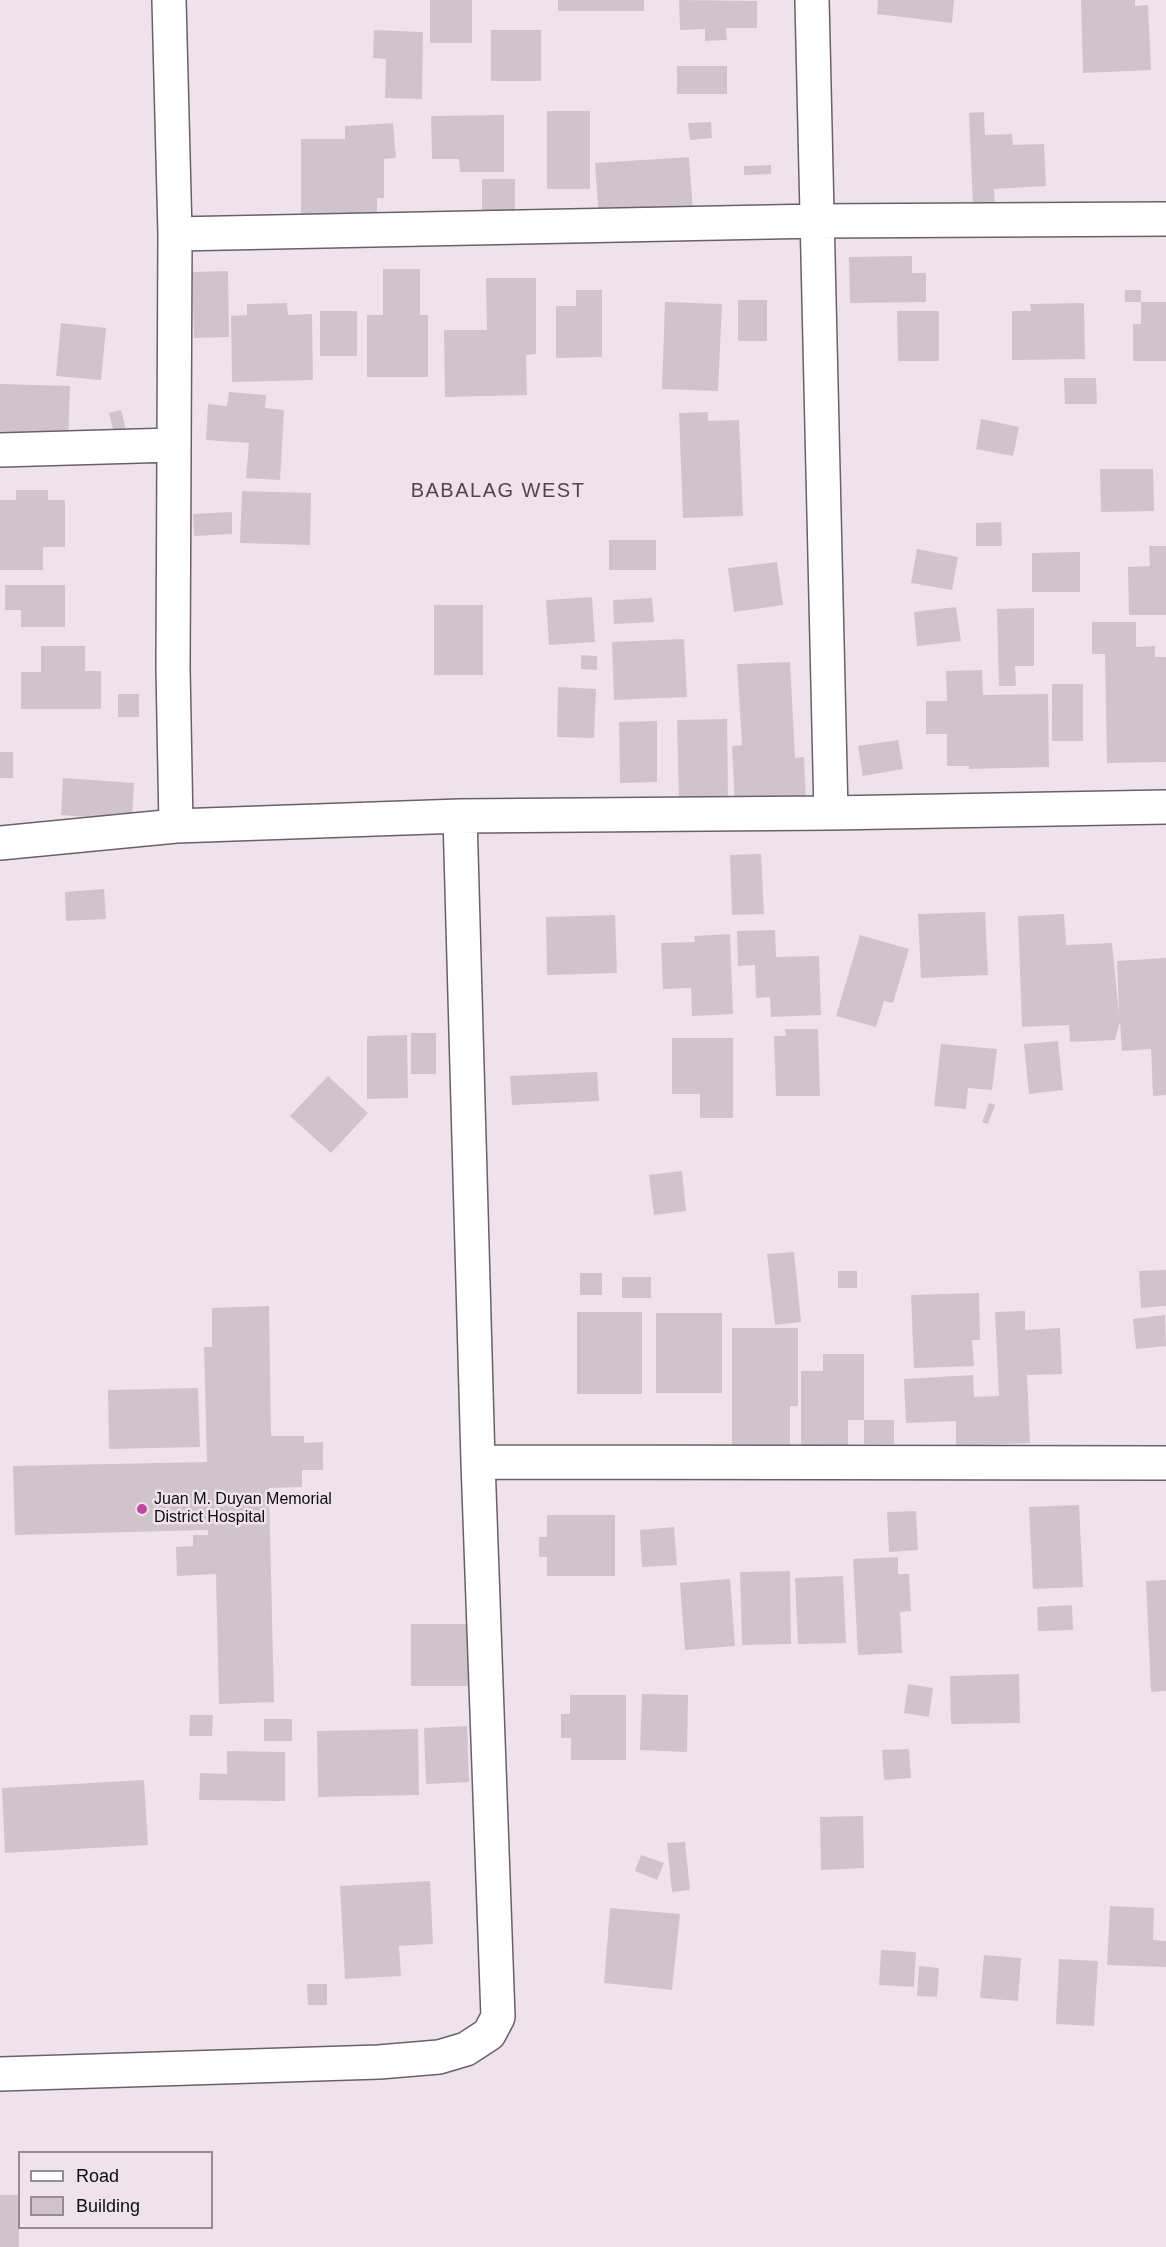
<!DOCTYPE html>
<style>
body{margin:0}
#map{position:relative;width:1166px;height:2247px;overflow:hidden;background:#efe3eb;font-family:Helvetica,sans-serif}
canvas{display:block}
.legend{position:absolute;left:18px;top:2151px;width:195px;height:78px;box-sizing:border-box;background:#efe3eb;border:2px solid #958d93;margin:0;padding:8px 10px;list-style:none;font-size:18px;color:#0f0b0e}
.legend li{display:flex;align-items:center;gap:12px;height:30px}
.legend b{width:30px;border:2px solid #958d93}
</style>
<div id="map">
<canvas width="1166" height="2247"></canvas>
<ul class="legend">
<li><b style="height:8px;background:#fff"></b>Road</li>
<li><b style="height:16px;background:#d0c4cc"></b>Building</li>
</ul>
</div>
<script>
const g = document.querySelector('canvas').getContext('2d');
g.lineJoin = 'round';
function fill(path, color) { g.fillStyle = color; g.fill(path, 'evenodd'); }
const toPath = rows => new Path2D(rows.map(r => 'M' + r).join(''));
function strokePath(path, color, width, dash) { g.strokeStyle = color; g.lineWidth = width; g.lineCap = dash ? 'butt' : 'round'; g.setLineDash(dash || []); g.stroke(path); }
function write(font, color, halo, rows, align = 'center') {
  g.font = font + ' Helvetica,sans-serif'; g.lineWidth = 5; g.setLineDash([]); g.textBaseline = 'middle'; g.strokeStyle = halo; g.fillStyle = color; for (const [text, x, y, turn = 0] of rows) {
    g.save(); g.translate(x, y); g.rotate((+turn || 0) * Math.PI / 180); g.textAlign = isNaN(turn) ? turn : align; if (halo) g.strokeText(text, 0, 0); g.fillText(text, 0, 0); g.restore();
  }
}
const building = toPath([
 [430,0,472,0,472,43,430,43],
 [558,0,644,0,644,11,558,11],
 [679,0,757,1,757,28,726,28,727,40,705,41,705,29,680,30],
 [878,0,954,0,952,23,877,14],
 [1081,0,1135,0,1135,6,1148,5,1151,70,1083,73],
 [374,30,423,32,422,99,385,98,386,59,373,58],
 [491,30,541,30,541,81,491,81],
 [677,66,727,66,727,94,677,94],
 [547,111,590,111,590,189,547,189],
 [984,112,985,135,1012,134,1013,145,1044,144,1046,186,994,189,995,205,973,206,969,113],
 [504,115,504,172,460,172,459,159,432,159,431,116],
 [711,122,712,138,690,140,688,123],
 [393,123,396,158,384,159,384,198,377,198,377,216,301,216,301,139,345,139,345,126],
 [689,157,693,211,599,219,595,163],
 [771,165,771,174,744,175,744,166],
 [482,179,515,179,515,213,482,213],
 [912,256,912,273,926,273,926,302,850,303,849,257],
 [383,269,420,269,420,315,428,315,428,377,367,377,367,315,383,315],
 [228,271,229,337,194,338,192,272],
 [486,278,536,278,536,354,526,355,527,395,445,397,444,330,487,330],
 [576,290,602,290,602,357,556,358,556,306,576,306],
 [1125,290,1141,290,1141,302,1125,302],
 [738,300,767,300,767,341,738,341],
 [665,302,722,304,718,391,662,389],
 [1141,302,1166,302,1166,361,1133,361,1133,324,1141,324],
 [287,303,288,315,312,314,313,380,232,382,231,316,247,315,247,304],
 [1084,303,1085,359,1012,360,1012,311,1031,311,1030,304],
 [320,311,357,311,357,356,320,356],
 [897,311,939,311,939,361,898,361],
 [61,323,106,328,101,380,56,376],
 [1064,378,1096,378,1097,404,1065,404],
 [0,384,70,386,68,443,0,441],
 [229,392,266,395,265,408,284,410,280,480,246,478,249,443,206,440,208,404,227,406],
 [121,410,126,430,114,433,109,413],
 [708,412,708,421,739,420,743,516,683,518,679,413],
 [981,419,1019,427,1013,456,976,449],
 [1100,469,1153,469,1154,511,1101,512],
 [16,490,48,490,48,500,65,500,65,547,43,547,43,570,0,570,0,500,16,500],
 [242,491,311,493,310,545,240,543],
 [232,512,232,534,194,536,193,514],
 [1001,522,1002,546,976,546,976,523],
 [609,540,656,540,656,570,609,570],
 [1149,546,1166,546,1166,615,1129,615,1128,567,1150,566],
 [917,549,958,557,952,590,911,583],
 [1080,552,1080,592,1032,592,1032,553],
 [777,562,783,605,734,612,728,568],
 [5,585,65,585,65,627,21,627,21,610,5,610],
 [592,597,595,642,549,645,546,600],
 [652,598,654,622,614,624,613,600],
 [434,605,483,605,483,675,434,675],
 [956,607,961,641,917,646,914,612],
 [1034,608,1034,666,1015,666,1016,686,999,686,997,609],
 [1092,622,1136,622,1136,647,1155,646,1155,657,1166,657,1166,762,1107,763,1105,654,1092,654],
 [684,639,687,697,614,700,612,642],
 [41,646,85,646,85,671,101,671,101,709,21,709,21,672,41,672],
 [581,655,597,656,597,670,581,669],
 [790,662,795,758,804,757,806,802,735,806,732,746,742,745,737,664],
 [982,670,983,695,1048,694,1049,767,969,769,969,766,947,766,947,734,926,734,926,701,947,701,946,671],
 [1052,684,1083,684,1083,741,1052,741],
 [558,687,596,689,594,738,557,737],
 [118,694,139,694,139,717,118,717],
 [727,719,728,798,679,800,677,720],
 [657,721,657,782,620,783,619,722],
 [898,740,903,769,863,776,858,746],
 [0,752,13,752,13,778,0,778],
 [63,778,134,783,132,820,61,815],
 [761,854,764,914,732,915,730,855],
 [104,889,106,919,66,921,65,892],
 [985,912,988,975,921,978,918,914],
 [1064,914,1066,945,1112,943,1119,1014,1117,961,1166,958,1166,1095,1153,1096,1151,1049,1122,1051,1120,1022,1115,1040,1070,1042,1069,1025,1022,1027,1018,916],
 [615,915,617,973,547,975,546,917],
 [775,930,776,957,819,956,821,1015,771,1017,770,997,756,998,755,965,738,966,737,931],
 [730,934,733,1014,692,1016,691,988,663,989,661,943,695,942,694,936],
 [860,935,909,949,893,1003,884,1001,876,1027,836,1016],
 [785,1029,818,1029,820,1096,776,1096,774,1036,786,1036],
 [411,1033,436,1033,436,1074,411,1074],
 [407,1035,408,1098,367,1099,367,1036],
 [672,1038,733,1038,733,1118,700,1118,700,1094,672,1094],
 [1058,1041,1063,1090,1029,1094,1024,1044],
 [941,1044,997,1049,992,1090,968,1088,966,1109,934,1106],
 [597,1072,599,1101,512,1105,510,1076],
 [328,1076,368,1113,331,1153,290,1116],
 [989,1103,995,1105,988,1124,982,1122],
 [682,1171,686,1211,654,1215,649,1175],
 [794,1252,801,1322,775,1325,767,1254],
 [1166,1270,1166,1306,1141,1308,1139,1271],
 [838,1271,857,1271,857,1288,838,1288],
 [580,1273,602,1273,602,1295,580,1295],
 [622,1277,651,1277,651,1298,622,1298],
 [979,1293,980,1340,972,1340,974,1366,914,1368,911,1295],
 [269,1306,271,1436,304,1436,304,1443,323,1442,323,1470,302,1470,302,1487,269,1488,274,1702,219,1704,216,1574,177,1576,176,1547,193,1546,193,1535,208,1535,208,1530,15,1535,13,1466,207,1462,204,1347,212,1347,212,1308],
 [1025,1311,1025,1330,1060,1328,1062,1374,1027,1375,1030,1443,956,1446,956,1421,906,1423,904,1379,973,1375,974,1397,999,1396,995,1312],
 [577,1312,642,1312,642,1394,577,1394],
 [656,1313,722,1313,722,1393,656,1393],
 [1165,1315,1166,1346,1136,1349,1133,1319],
 [732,1328,798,1328,798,1406,790,1406,790,1449,732,1449],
 [823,1354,864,1354,864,1420,848,1420,848,1449,801,1449,801,1371,823,1371],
 [198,1388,200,1447,109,1449,108,1390],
 [864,1420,894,1420,894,1444,864,1444],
 [1079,1505,1083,1587,1033,1589,1029,1507],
 [916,1511,918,1550,889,1552,887,1512],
 [547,1515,615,1515,615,1576,547,1576,547,1557,539,1557,539,1537,547,1537],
 [674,1527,677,1565,642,1567,640,1530],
 [898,1557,898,1574,909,1574,911,1611,900,1612,902,1653,858,1655,853,1559],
 [790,1571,791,1644,742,1645,740,1572],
 [843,1576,846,1643,798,1644,795,1578],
 [730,1579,735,1646,685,1650,680,1583],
 [1166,1580,1166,1691,1151,1692,1146,1581],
 [1072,1605,1073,1630,1038,1631,1037,1607],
 [411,1624,468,1624,468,1686,411,1686],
 [1019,1674,1020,1723,951,1724,950,1676],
 [908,1684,933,1688,929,1717,904,1713],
 [642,1694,688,1695,687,1752,640,1750],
 [570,1695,626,1695,626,1760,571,1760,571,1738,561,1738,561,1714,570,1714],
 [190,1715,213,1715,212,1736,189,1736],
 [264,1719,292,1719,292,1741,264,1741],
 [467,1726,469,1782,426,1784,424,1728],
 [418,1729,419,1795,318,1797,317,1731],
 [909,1749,911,1778,884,1780,882,1750],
 [227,1751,285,1752,285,1801,199,1800,200,1773,227,1774],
 [144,1780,148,1845,5,1853,2,1788],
 [863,1816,864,1868,821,1870,820,1817],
 [685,1842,690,1890,672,1892,667,1843],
 [641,1855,664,1863,657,1880,635,1871],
 [430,1881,433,1944,399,1946,401,1976,345,1979,340,1886],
 [1110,1906,1154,1908,1153,1940,1166,1941,1166,1967,1107,1965],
 [610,1908,680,1914,672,1990,604,1983],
 [881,1950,916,1952,914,1987,879,1985],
 [984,1955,1021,1958,1018,2001,980,1998],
 [1059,1959,1098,1961,1094,2026,1056,2024],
 [919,1966,939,1968,937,1997,917,1996],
 [307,1984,327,1984,327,2005,308,2005],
 [0,2195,19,2195,19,2247,0,2247]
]);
const minor = toPath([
 [169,0,175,234,173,668,176,826],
 [812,0,831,813],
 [175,234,818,221,1166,219],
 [0,450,173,445],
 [0,843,176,826,460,816,831,813,1166,807],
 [478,1462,1166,1463],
 [0,2074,379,2062,439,2057,466,2049,489,2034,498,2017,478,1462,460,816]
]);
const markers = [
 [142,1509,6,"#bf49a1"]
];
const poiNames = [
 ["Juan M. Duyan Memorial",154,1500],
 ["District Hospital",154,1518]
];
const quarterNames = [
 ["BABALAG WEST",498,491]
];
fill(building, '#d0c4cc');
strokePath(minor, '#6b6067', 36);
strokePath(minor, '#fff', 33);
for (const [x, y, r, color] of markers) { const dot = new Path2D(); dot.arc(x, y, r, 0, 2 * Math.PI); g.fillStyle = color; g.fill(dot); strokePath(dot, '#efe3eb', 2); }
write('16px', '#0f0b0e', '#efe3eb', poiNames, 'left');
g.letterSpacing = '1.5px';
write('20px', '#50464c', '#efe3eb', quarterNames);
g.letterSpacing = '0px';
</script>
